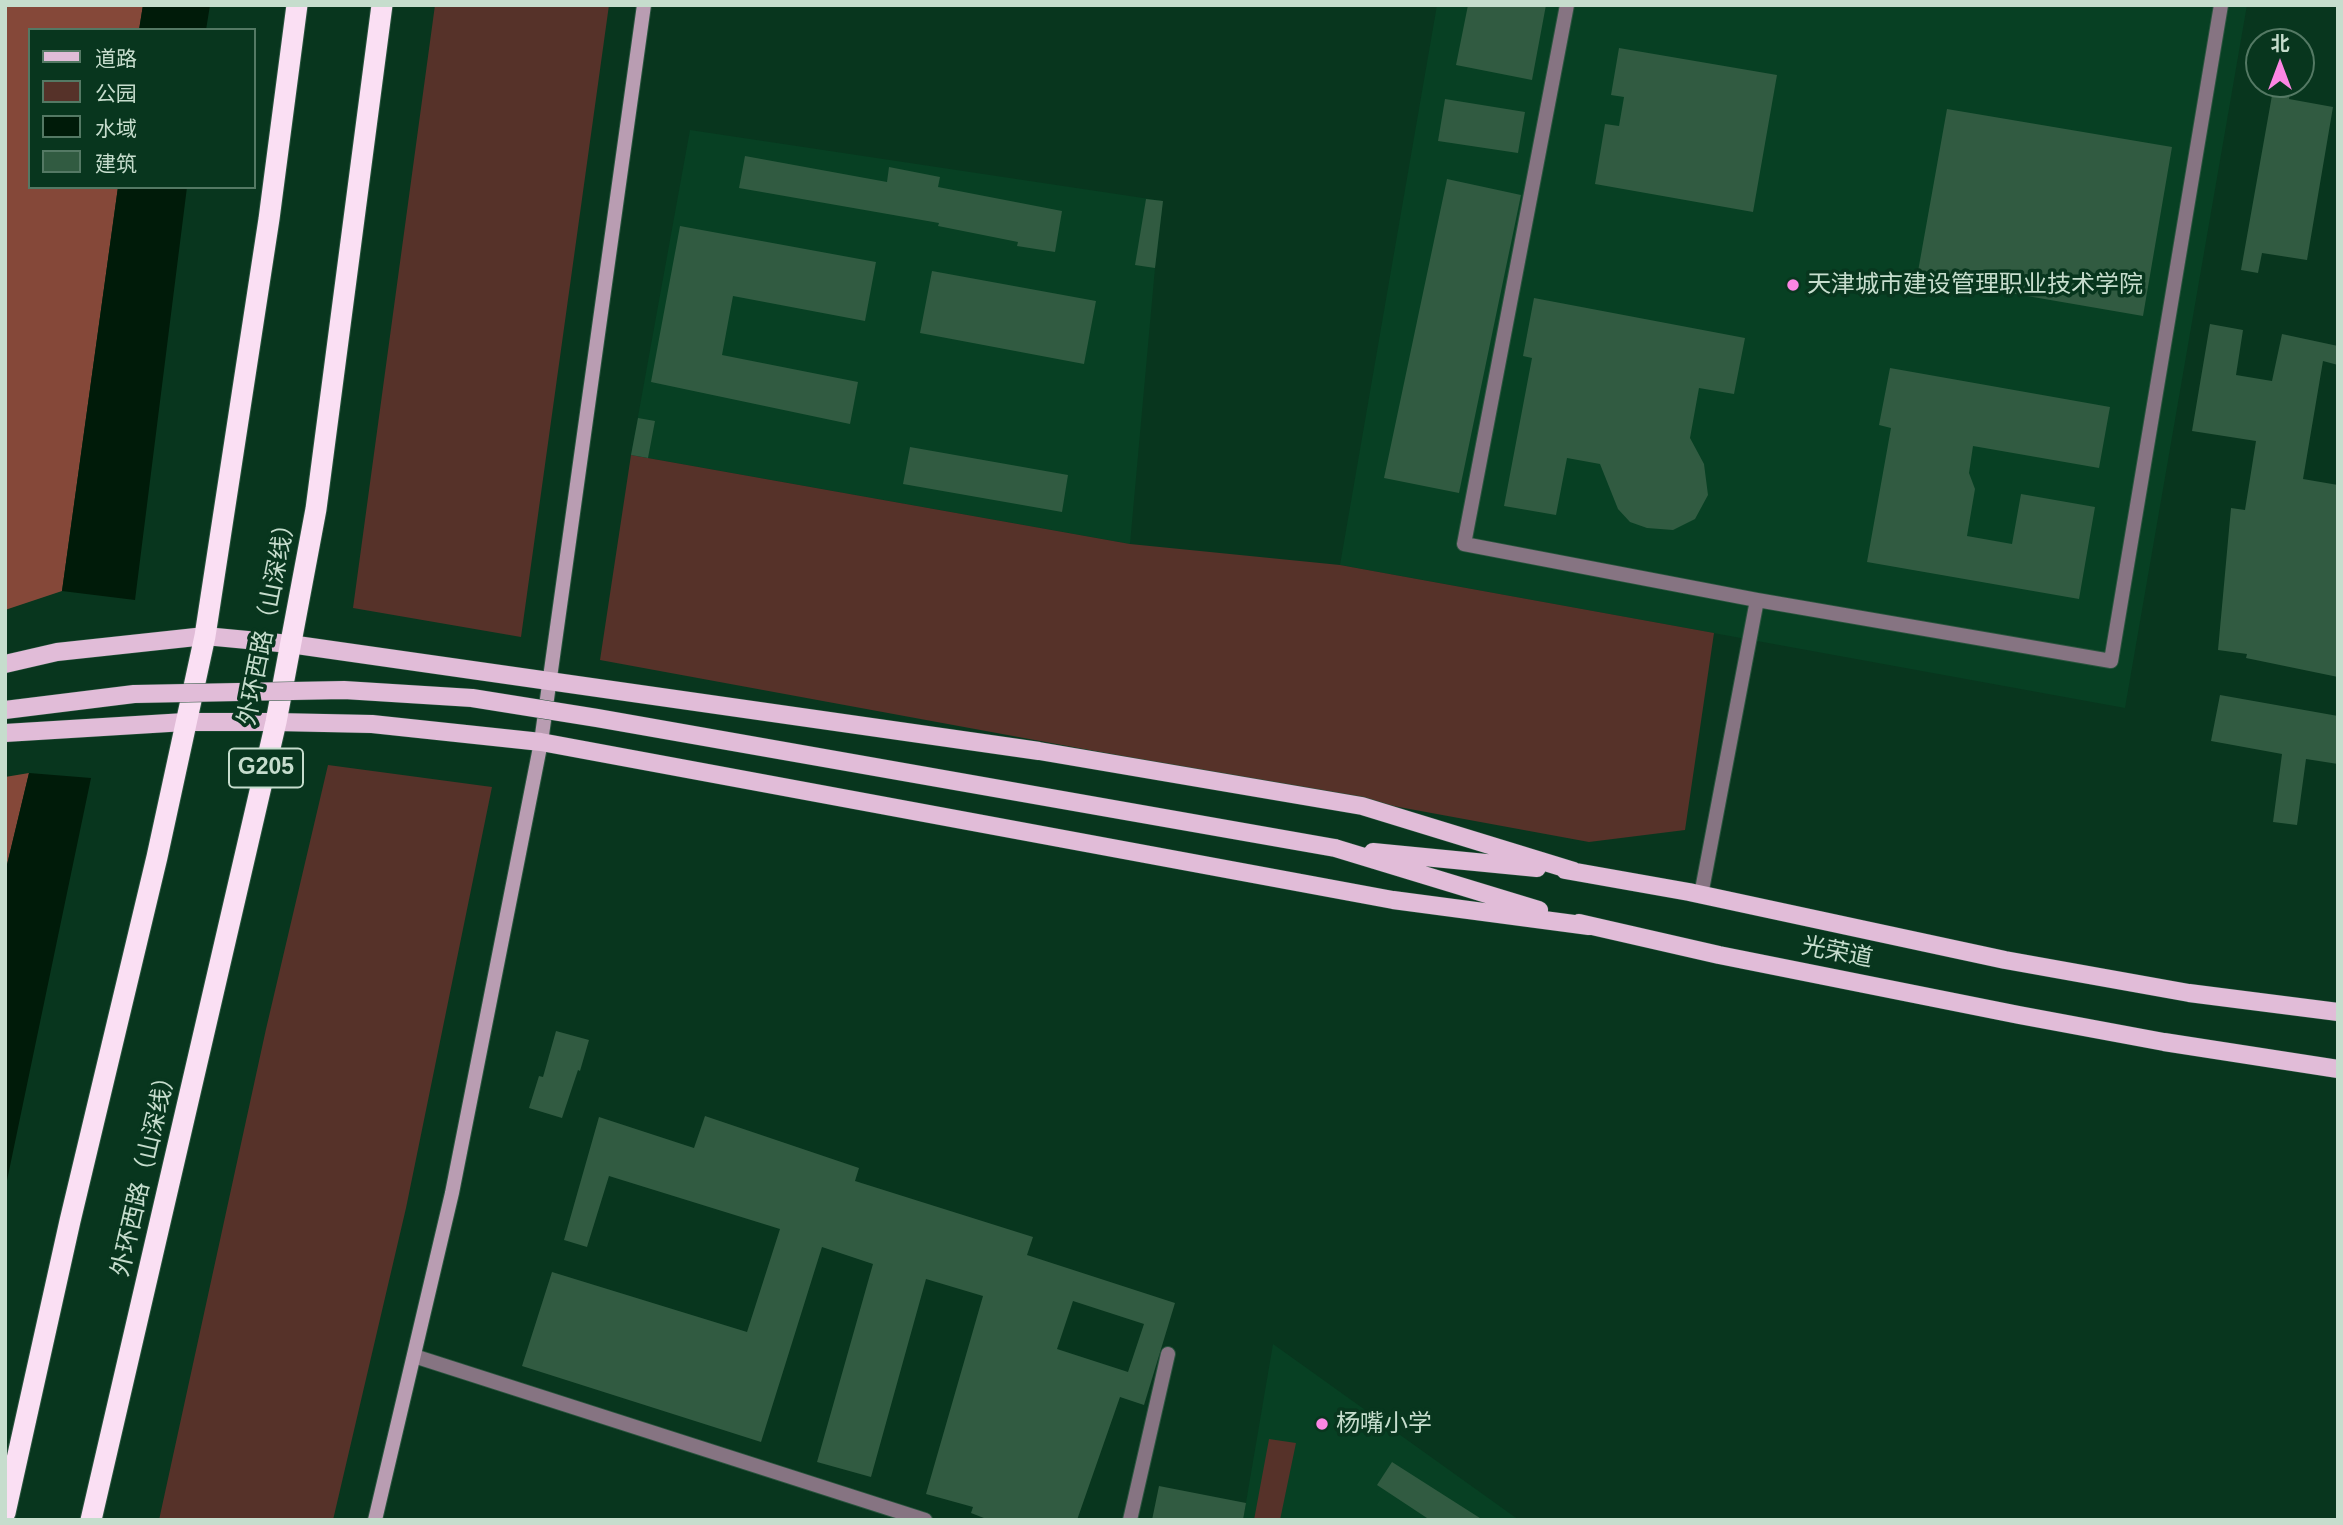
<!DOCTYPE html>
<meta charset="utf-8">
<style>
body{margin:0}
#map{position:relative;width:2343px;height:1525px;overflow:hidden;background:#08361e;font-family:Arial,"Noto Sans SC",sans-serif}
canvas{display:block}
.frame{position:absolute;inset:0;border:7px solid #c6ddcd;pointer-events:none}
.legend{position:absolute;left:28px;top:28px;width:228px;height:161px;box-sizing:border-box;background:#08361e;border:2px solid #547964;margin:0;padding:9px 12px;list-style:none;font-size:21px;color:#c6ddcd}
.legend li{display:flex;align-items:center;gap:14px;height:35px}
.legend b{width:35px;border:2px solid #547964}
.north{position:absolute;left:2245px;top:28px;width:70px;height:70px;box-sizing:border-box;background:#08361e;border:2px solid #547964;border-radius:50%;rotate:0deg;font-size:19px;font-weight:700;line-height:28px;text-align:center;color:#c6ddcd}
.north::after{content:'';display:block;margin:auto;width:24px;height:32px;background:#fc86e4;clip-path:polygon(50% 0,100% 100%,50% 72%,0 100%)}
</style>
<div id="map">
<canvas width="2343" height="1525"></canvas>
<div class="frame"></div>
<ul class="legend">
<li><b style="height:9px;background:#e1bcd8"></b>道路</li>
<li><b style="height:19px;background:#563229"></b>公园</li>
<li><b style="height:19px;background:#001b09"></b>水域</li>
<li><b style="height:19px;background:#315b41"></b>建筑</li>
</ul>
<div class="north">北</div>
</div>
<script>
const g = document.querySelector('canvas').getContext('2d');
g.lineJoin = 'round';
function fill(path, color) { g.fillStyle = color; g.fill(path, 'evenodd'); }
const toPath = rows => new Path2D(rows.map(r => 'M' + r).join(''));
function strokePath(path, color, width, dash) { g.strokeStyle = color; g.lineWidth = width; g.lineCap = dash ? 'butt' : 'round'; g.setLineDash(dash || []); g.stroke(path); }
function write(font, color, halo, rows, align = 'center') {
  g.font = font + ' Arial,"Noto Sans SC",sans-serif'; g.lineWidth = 7; g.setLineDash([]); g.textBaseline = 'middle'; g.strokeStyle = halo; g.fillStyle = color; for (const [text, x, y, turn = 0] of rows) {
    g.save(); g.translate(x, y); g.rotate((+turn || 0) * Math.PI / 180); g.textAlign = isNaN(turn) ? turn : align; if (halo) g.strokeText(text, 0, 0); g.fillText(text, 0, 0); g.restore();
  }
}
const built = toPath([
 [1437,5,2247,5,2125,708,1340,565],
 [690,130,1163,201,1155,268,1130,544,631,455],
 [1273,1344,1519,1520,1243,1520]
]);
const green = toPath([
 [435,5,609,5,521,637,353,608],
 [631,455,1130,544,1340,565,1714,633,1685,830,1589,842,600,660],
 [328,765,492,787,406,1208,333,1520,159,1520,266,1029],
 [1269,1439,1296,1443,1280,1520,1254,1520]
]);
const forest = toPath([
 [5,5,143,5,139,30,30,30,30,187,118,187,62,591,5,610],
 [29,773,5,873,5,777]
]);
const water = toPath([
 [143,5,210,5,206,30,139,30],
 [118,187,187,187,135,600,62,591],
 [29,773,91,778,5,1190,5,873]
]);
const building = toPath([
 [1468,5,1546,5,1532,80,1456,65],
 [1619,48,1777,75,1753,212,1595,184,1605,124,1619,126,1624,97,1611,95],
 [2274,84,2292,84,2289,99,2333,107,2307,260,2262,253,2258,273,2241,270],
 [1445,99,1525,112,1518,153,1438,141],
 [1947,109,2172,147,2143,316,1917,277],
 [745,156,887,182,889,167,940,177,938,187,1062,211,1055,252,1017,246,1018,242,938,226,939,223,739,188],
 [1447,179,1521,195,1459,493,1384,478],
 [1146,199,1163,201,1155,268,1135,265],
 [680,226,876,262,865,321,733,296,722,355,858,382,850,424,651,382],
 [932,271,1096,301,1084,364,920,333],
 [1534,298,1745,338,1734,394,1699,388,1690,438,1704,464,1708,495,1695,519,1673,530,1647,528,1630,522,1618,509,1600,464,1567,458,1556,515,1504,506,1532,358,1523,356],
 [2210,324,2243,330,2236,375,2272,381,2282,334,2338,346,2338,365,2323,361,2303,479,2338,485,2338,677,2246,658,2247,654,2218,650,2231,508,2245,510,2256,441,2192,431],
 [1890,368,2110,407,2099,468,1973,446,1969,473,1975,489,1967,536,2012,544,2021,494,2095,507,2079,599,1867,562,1891,428,1879,425],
 [638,418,655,421,648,458,631,455],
 [910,447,1068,475,1062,512,903,484],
 [2220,695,2338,716,2338,764,2306,759,2297,825,2273,822,2282,754,2211,741],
 [556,1031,589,1040,580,1071,578,1070,562,1118,529,1108,539,1076,543,1077],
 [705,1116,859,1168,855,1181,1033,1237,1027,1255,1175,1303,1144,1405,1120,1397,1077,1520,989,1520,971,1513,973,1507,926,1494,983,1296,926,1279,871,1477,817,1462,873,1264,822,1247,761,1442,522,1366,552,1272,747,1332,780,1229,609,1176,587,1247,564,1240,599,1117,694,1148],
 [1073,1301,1144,1324,1128,1372,1057,1349],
 [1392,1462,1483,1520,1430,1520,1377,1485],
 [1159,1486,1246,1503,1243,1520,1152,1520]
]);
const lane = toPath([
 [1567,5,1464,544,1757,600,2111,661,2221,5],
 [1701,895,1757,600],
 [1130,1520,1168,1354]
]);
const street = toPath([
 [414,1356,925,1520]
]);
const secondary = toPath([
 [375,1520,452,1193,541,742,644,5]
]);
const primary = toPath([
 [5,664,57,652,205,636,290,644,1039,751,1362,806,1574,871],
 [5,733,185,722,276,722,372,724,541,742,1393,900,1589,926],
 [1335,848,1539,910],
 [1373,852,1537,868],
 [1565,870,1689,892,2005,960,2189,993,2338,1012],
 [1579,923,1719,955,2019,1015,2164,1042,2338,1069]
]);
const highway = toPath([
 [5,1513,70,1221,157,857,205,636,269,219,297,5],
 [91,1520,276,722,316,509,382,5]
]);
const primaryBridge = toPath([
 [5,710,134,694,344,690,472,698,597,718,1335,848]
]);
const markers = [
 [1793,285,7,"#fc86e4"],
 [1322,1424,7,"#fc86e4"]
];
const shields = [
 [266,768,74]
];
const shieldNames = [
 ["G205",266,768]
];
const poiNames = [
 ["天津城市建设管理职业技术学院",1807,285],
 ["杨嘴小学",1336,1424]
];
const streetNames = [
 ["外环西路（山深线）",268,619,-79],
 ["光荣道",1837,953,11],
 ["外环西路（山深线）",145,1171,-77]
];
fill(built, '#074023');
fill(green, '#563229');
fill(forest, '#854839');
fill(water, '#001b09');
fill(building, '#315b41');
strokePath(lane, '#2a543e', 16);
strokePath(street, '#2a543e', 16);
strokePath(secondary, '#2a543e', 16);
strokePath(primary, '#2a543e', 19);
strokePath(highway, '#2a543e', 23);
strokePath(lane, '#867482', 14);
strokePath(street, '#867482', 14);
strokePath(secondary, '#b99db2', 14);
strokePath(primary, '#e1bcd8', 18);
strokePath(highway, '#fadff3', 21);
strokePath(primaryBridge, '#2a543e', 19, []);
strokePath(primaryBridge, '#e1bcd8', 18);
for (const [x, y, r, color] of markers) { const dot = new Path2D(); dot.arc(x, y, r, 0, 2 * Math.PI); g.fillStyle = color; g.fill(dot); strokePath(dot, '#08361e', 2.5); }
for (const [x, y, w] of shields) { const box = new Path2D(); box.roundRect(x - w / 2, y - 19.5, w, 39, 5); g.fillStyle = '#08361e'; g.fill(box); strokePath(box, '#c6ddcd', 2); }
write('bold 23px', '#c6ddcd', null, shieldNames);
write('24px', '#c6ddcd', '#08361e', poiNames, 'left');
write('24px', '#c6ddcd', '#08361e', streetNames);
</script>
